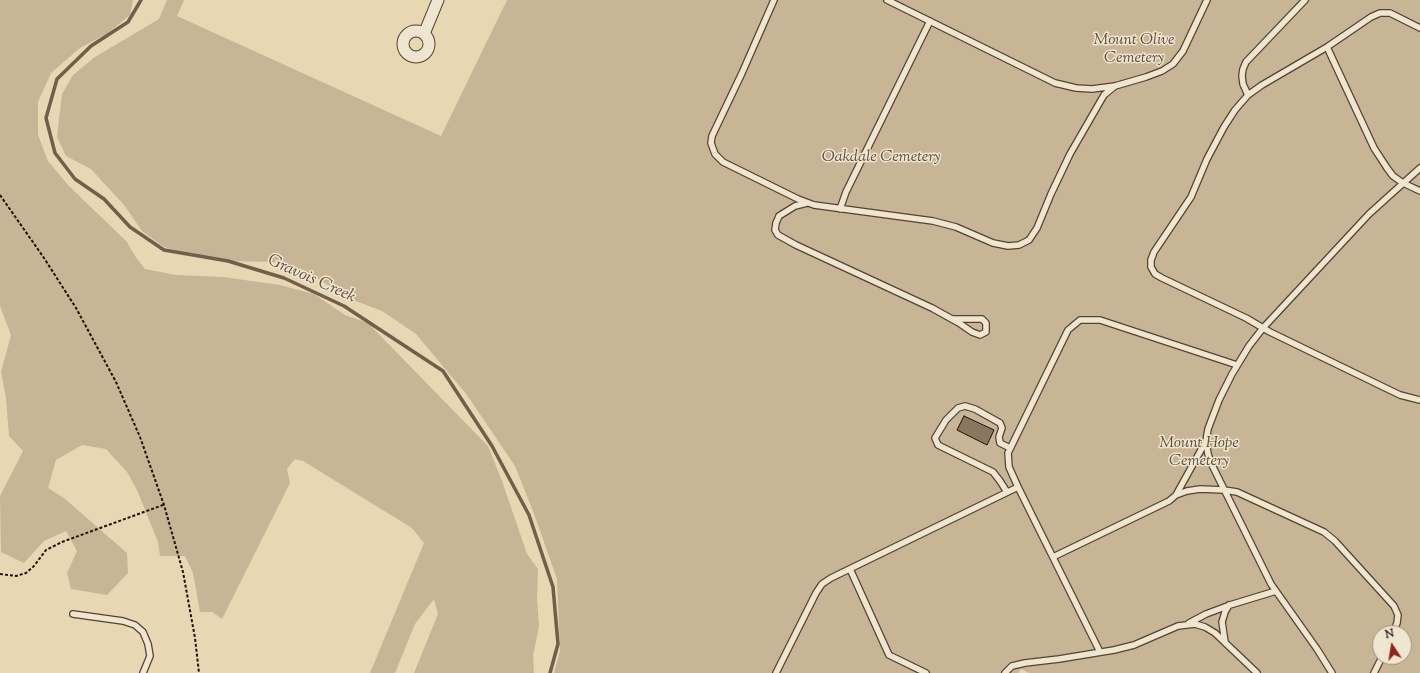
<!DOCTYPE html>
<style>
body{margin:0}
#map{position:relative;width:1420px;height:673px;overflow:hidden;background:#e8d7b3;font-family:"Sorts Mill Goudy",serif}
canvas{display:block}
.north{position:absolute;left:1372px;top:625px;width:40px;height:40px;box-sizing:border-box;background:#f0e5ce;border:1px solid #9e907f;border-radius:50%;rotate:348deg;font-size:11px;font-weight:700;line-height:16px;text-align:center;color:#231008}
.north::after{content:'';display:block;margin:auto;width:14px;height:18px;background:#8f2418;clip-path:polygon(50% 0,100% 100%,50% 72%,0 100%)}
</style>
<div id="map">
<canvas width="1420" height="673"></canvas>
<div class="north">N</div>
</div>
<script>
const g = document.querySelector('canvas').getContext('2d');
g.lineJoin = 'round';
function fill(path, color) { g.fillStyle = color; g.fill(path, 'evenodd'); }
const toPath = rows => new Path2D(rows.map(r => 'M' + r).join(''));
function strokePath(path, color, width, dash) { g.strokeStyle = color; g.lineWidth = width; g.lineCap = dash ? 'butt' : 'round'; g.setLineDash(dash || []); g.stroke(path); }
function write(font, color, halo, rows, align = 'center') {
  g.font = font + ' "Sorts Mill Goudy",serif'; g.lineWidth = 3; g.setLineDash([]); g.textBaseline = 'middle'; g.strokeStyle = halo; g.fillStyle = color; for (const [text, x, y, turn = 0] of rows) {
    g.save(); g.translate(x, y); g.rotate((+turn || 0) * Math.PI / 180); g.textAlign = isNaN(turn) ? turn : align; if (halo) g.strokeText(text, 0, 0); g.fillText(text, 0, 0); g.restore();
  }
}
const green = toPath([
 [0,0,133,0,130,15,108,33,80,48,51,73,38,102,38,135,48,161,68,185,127,242,135,256,145,269,176,275,223,277,280,285,314,294,345,315,368,323,488,446,502,481,527,554,538,569,537,599,539,626,533,656,534,673,414,673,438,614,434,599,415,624,395,673,370,673,424,543,412,528,303,461,295,459,287,469,290,483,222,619,212,612,200,612,193,573,185,556,160,556,158,542,137,490,127,472,106,449,82,445,56,460,48,488,64,498,127,553,128,573,107,595,71,589,67,573,77,551,66,531,44,541,24,563,1,552,0,496,23,451,9,436,6,398,1,372,11,335,0,306],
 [167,0,184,0,177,16,441,136,507,0,1420,0,1420,673,1029,673,1021,669,1019,673,554,673,560,651,557,579,533,511,515,466,467,395,416,334,382,311,353,300,303,270,273,262,227,261,194,256,164,247,142,231,124,205,91,169,66,156,57,137,62,94,73,75,95,57,159,19],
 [1380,633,1404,633,1404,657,1380,657]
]);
const stream = toPath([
 [141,0,128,22,91,46,57,79,46,118,55,153,75,179,104,199,130,227,164,250,228,261,284,278,344,306,443,371,492,446,529,515,553,587,558,644,550,673]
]);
const building = toPath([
 [964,416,994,430,987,445,957,430,964,416]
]);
const path = toPath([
 [0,195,44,258,76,308,116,382,140,437,164,505,183,572,195,638,199,673],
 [0,574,16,576,26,573,34,566,46,550,62,542,163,505]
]);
const lane = toPath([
 [774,0,742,73,712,136,711,143,715,154,723,162,798,199,814,205,933,221,956,227,993,243,1008,246,1019,245,1029,240,1037,228,1051,194,1070,154,1104,95,1115,86],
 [887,0,1055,83,1076,88,1092,89,1115,86,1146,77,1162,71,1173,64,1183,51,1207,0],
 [1420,28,1390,13,1380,13,1371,17,1327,47,1262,85,1248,95,1235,110,1224,127,1207,159,1191,197,1154,252,1151,260,1151,267,1155,274,1162,278,1246,318,1270,332,1400,395,1420,400],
 [1327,47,1374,148,1387,168,1393,176,1403,183,1420,191],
 [1248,95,1243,84,1242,76,1243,69,1246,62,1305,0],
 [807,203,795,206,779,216,776,223,775,230,778,235,796,245,932,308,959,323,972,332,980,335,986,332,986,323,982,319,953,319],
 [840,209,846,192,930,21],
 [1018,487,1009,467,1008,453,1068,330,1080,320,1100,320,1237,365],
 [1007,492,1000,481,993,472,938,445,935,438,946,420,958,408,965,406,975,409,1000,423,1002,428,999,437,1000,443,1010,448],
 [1176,495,1187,491,1200,489,1224,490,1237,492,1324,532,1335,541,1394,606,1398,615,1397,623,1393,633],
 [1053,557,1169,501,1176,495,1206,441],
 [850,569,889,655,926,673],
 [73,614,123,621,135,625,143,632,148,644,150,656,143,673],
 [1189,623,1206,614,1230,605,1276,591],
 [1225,642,1222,622,1225,612,1229,605],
 [776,673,816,593,822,584,831,578,1018,487,1100,652],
 [1005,673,1012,666,1025,663,1059,659,1114,650,1134,645,1178,626,1195,624,1205,627,1215,633,1257,673],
 [1332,673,1317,649,1271,584,1212,465,1208,454,1206,441,1208,429,1219,400,1232,374,1249,346,1263,328,1369,214,1420,168],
 [1374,673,1382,657]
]);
const street = toPath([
 '403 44a13 13 0 1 1 26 0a13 13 0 1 1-26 0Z',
 [424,34,438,0]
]);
const parkNames = [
 ["Mount Olive",1134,41],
 ["Cemetery",1134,59],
 ["Oakdale Cemetery",881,158],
 ["Mount Hope",1199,444],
 ["Cemetery",1199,462]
];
const waterNames = [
 ["Gravois Creek",311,280,24]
];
fill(green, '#c7b596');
strokePath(stream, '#715f4c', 3.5);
fill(building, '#897761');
strokePath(building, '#231008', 1);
strokePath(lane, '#544233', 8);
strokePath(street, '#544233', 13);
strokePath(path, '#231008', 2, [3, 2]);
strokePath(lane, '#f0e5ce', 5.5);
strokePath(street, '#f0e5ce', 11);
write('italic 16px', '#5c4a3a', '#f0e5ce', parkNames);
write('italic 17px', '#5e4b3b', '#f0e5ce', waterNames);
</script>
